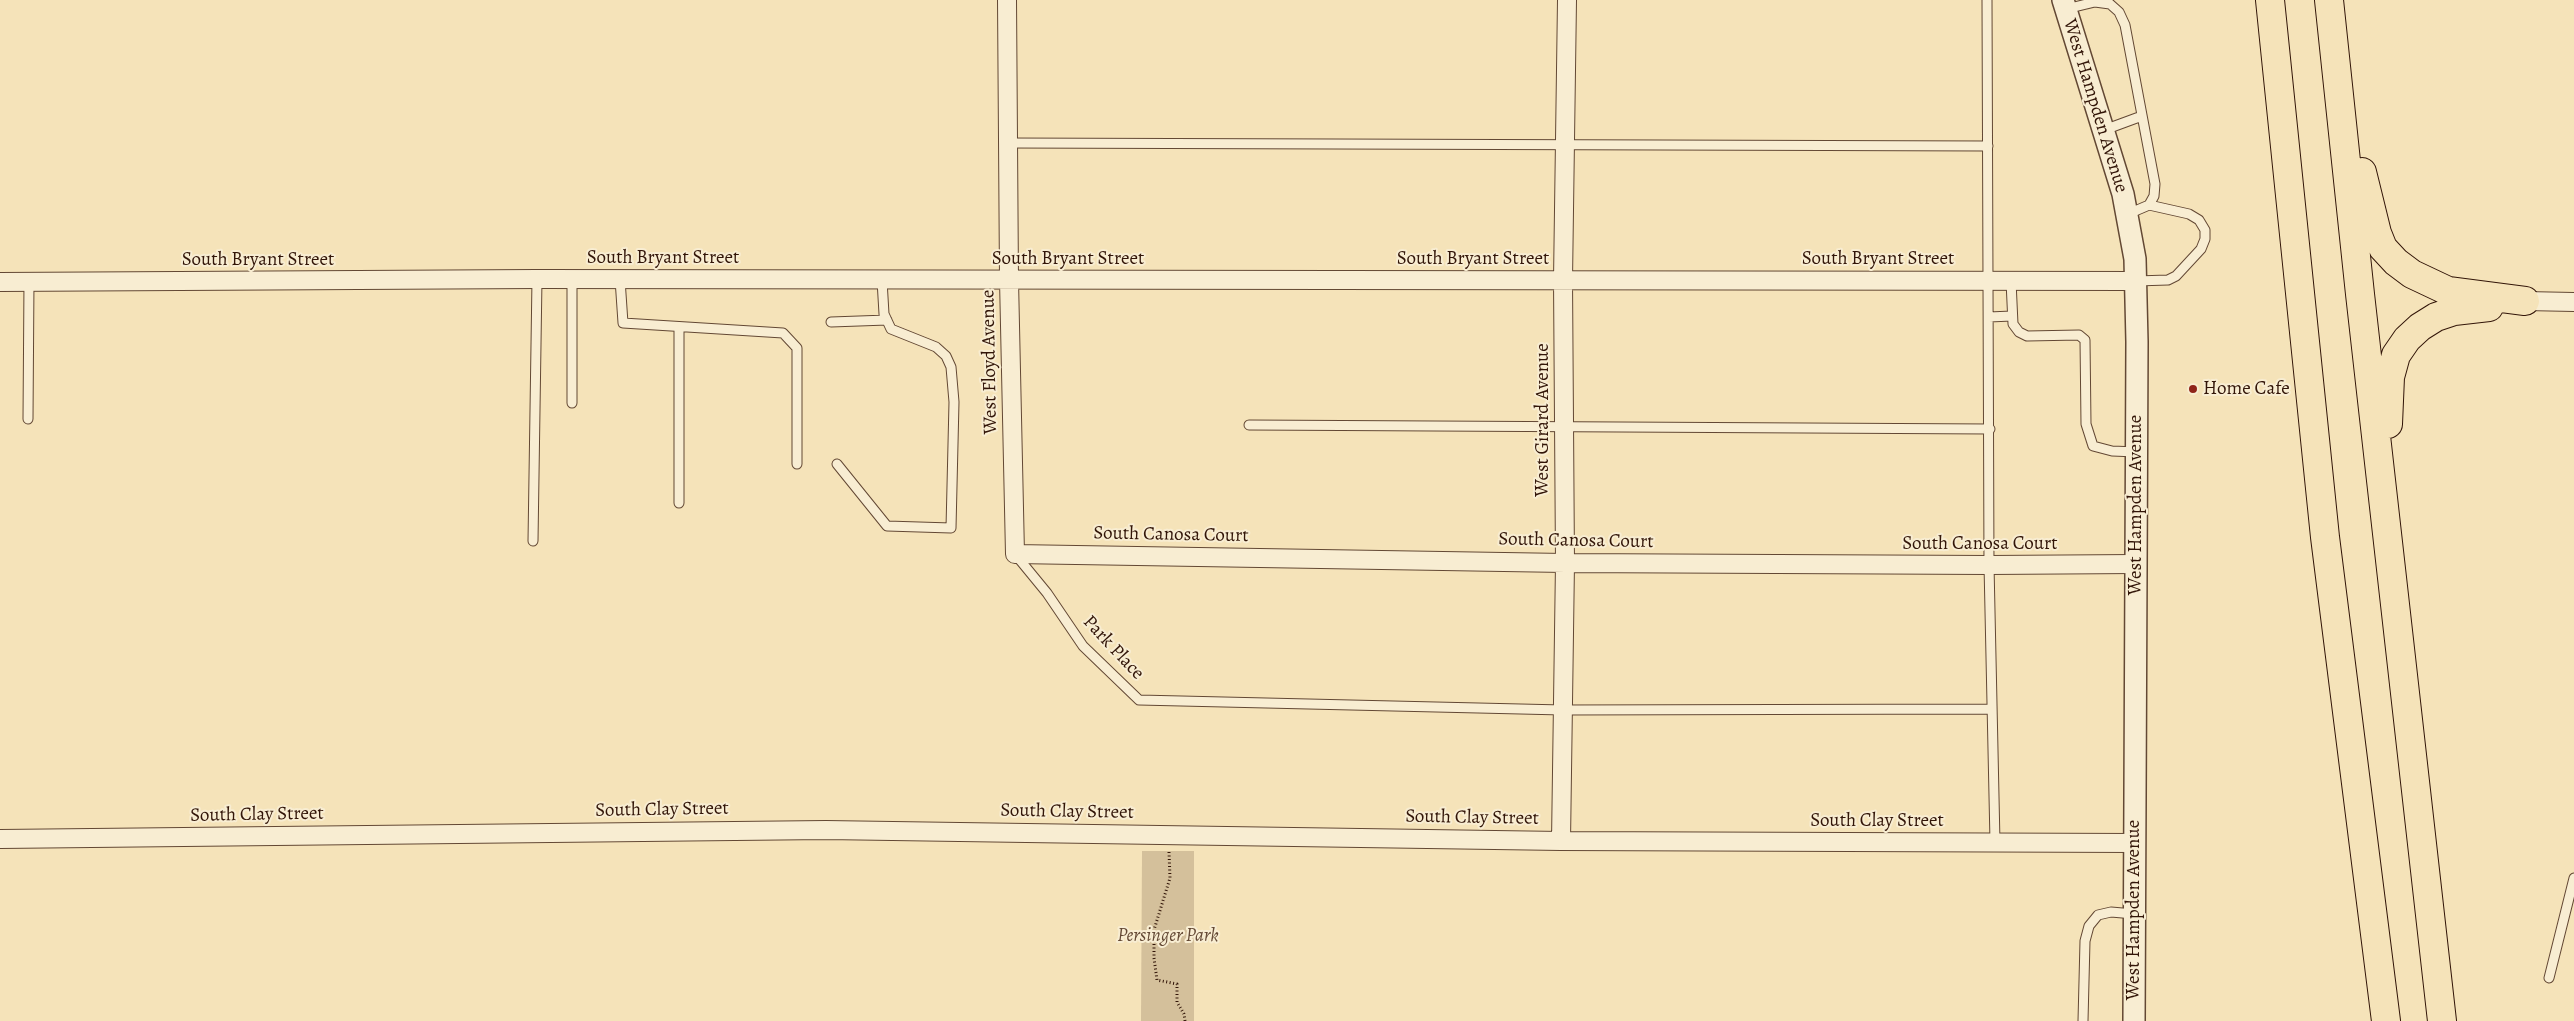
<!DOCTYPE html>
<style>
body{margin:0}
canvas{display:block;background:#f5e3b9}
</style>
<canvas width="2574" height="1021"></canvas>
<script>
const g = document.querySelector('canvas').getContext('2d');
g.lineJoin = 'round';
function fill(path, color) { g.fillStyle = color; g.fill(path, 'evenodd'); }
const toPath = rows => new Path2D(rows.map(r => 'M' + r).join(''));
function strokePath(path, color, width, dash) { g.strokeStyle = color; g.lineWidth = width; g.lineCap = dash ? 'butt' : 'round'; g.setLineDash(dash || []); g.stroke(path); }
function write(font, color, halo, rows, align = 'center') {
  g.font = font + ' Alegreya,serif'; g.lineWidth = 4; g.setLineDash([]); g.textBaseline = 'middle'; g.strokeStyle = halo; g.fillStyle = color; for (const [text, x, y, turn = 0] of rows) {
    g.save(); g.translate(x, y); g.rotate((+turn || 0) * Math.PI / 180); g.textAlign = isNaN(turn) ? turn : align; if (halo) g.strokeText(text, 0, 0); g.fillText(text, 0, 0); g.restore();
  }
}
const green = toPath([
 [1142,851,1194,851,1194,1021,1141,1021]
]);
const path = toPath([
 [1169,852,1170,878,1154,930,1154,958,1157,980,1177,984,1177,1002,1184,1014,1185,1021]
]);
const service = toPath([
 [1987,0,1989,565,1995,842],
 [2066,9,2095,2,2110,4,2119,12,2125,25,2155,184,2154,196,2149,205,2128,214],
 [2104,130,2142,116],
 [1008,143,1988,146],
 [572,279,572,403],
 [620,279,623,323,783,333,797,348,797,464],
 [2011,281,2013,324,2019,332,2027,336,2079,335,2085,340,2086,424,2093,446,2112,451,2137,452],
 [2136,281,2168,280,2176,276,2201,249,2205,239,2205,230,2199,220,2189,214,2149,205],
 [1989,317,2012,316],
 [831,322,887,320],
 [679,327,679,503],
 [28,419,29,281],
 [1249,425,1990,429],
 [837,464,887,526,951,528,954,402,951,367,946,356,936,347,891,329,884,314,882,280],
 [533,541,537,279],
 [1015,554,1047,593,1083,646,1139,700,1563,710,1992,709],
 [2549,978,2574,878],
 [2083,1021,2085,941,2089,926,2098,915,2111,912,2134,914]
]);
const minor = toPath([
 [1007,0,1009,280,1015,554,1565,563,1989,565,2136,564],
 [0,282,537,279,2136,281],
 [2525,301,2574,302],
 [0,839,826,830,1561,841,2134,843],
 [1561,841,1565,563,1563,280,1567,0]
]);
const tertiary = toPath([
 [2063,0,2123,194,2135,259,2137,342,2134,1021]
]);
const trunk = toPath([
 [2270,0,2325,537,2386,1021],
 [2329,0,2360,294,2442,1021],
 [2362,172,2377,233,2383,248,2396,262,2412,274,2448,291,2525,301],
 [2388,424,2390,377,2396,355,2407,339,2420,327,2436,317,2454,311,2489,307]
]);
const markers = [
 [2193,389,5,"#8f2418"]
];
const streetNames = [
 ["West Hampden Avenue",2095,106,73],
 ["South Bryant Street",663,258],
 ["South Bryant Street",1068,259],
 ["South Bryant Street",1473,259],
 ["South Bryant Street",1878,259],
 ["South Bryant Street",258,260],
 ["West Floyd Avenue",990,362,-91],
 ["West Girard Avenue",1543,420,-90],
 ["West Hampden Avenue",2136,505,-90],
 ["South Canosa Court",1171,535,1],
 ["South Canosa Court",1576,541,1],
 ["South Canosa Court",1980,544],
 ["Park Place",1113,648,47],
 ["South Clay Street",662,810,-1],
 ["South Clay Street",1067,812,1],
 ["South Clay Street",257,815,-1],
 ["South Clay Street",1472,818,1],
 ["South Clay Street",1877,821],
 ["West Hampden Avenue",2134,910,-90]
];
const poiNames = [
 ["Home Cafe",2203,389]
];
const parkNames = [
 ["Persinger Park",1168,936]
];
fill(green, '#d4c09b');
strokePath(service, '#634834', 11);
strokePath(minor, '#634834', 20);
strokePath(tertiary, '#634834', 24);
strokePath(trunk, '#321508', 30);
strokePath(path, '#321508', 3, [1, 2.5]);
strokePath(service, '#f8edd2', 9);
strokePath(minor, '#f8edd2', 18);
strokePath(tertiary, '#f8edd2', 21);
strokePath(trunk, '#f5e3b9', 28);
for (const [x, y, r, color] of markers) { const dot = new Path2D(); dot.arc(x, y, r, 0, 2 * Math.PI); g.fillStyle = color; g.fill(dot); strokePath(dot, '#f8edd2', 2); }
write('19px', '#321508', '#f8edd2', streetNames);
write('19px', '#321508', '#f8edd2', poiNames, 'left');
write('italic 19px', '#634834', '#f8edd2', parkNames);
</script>
